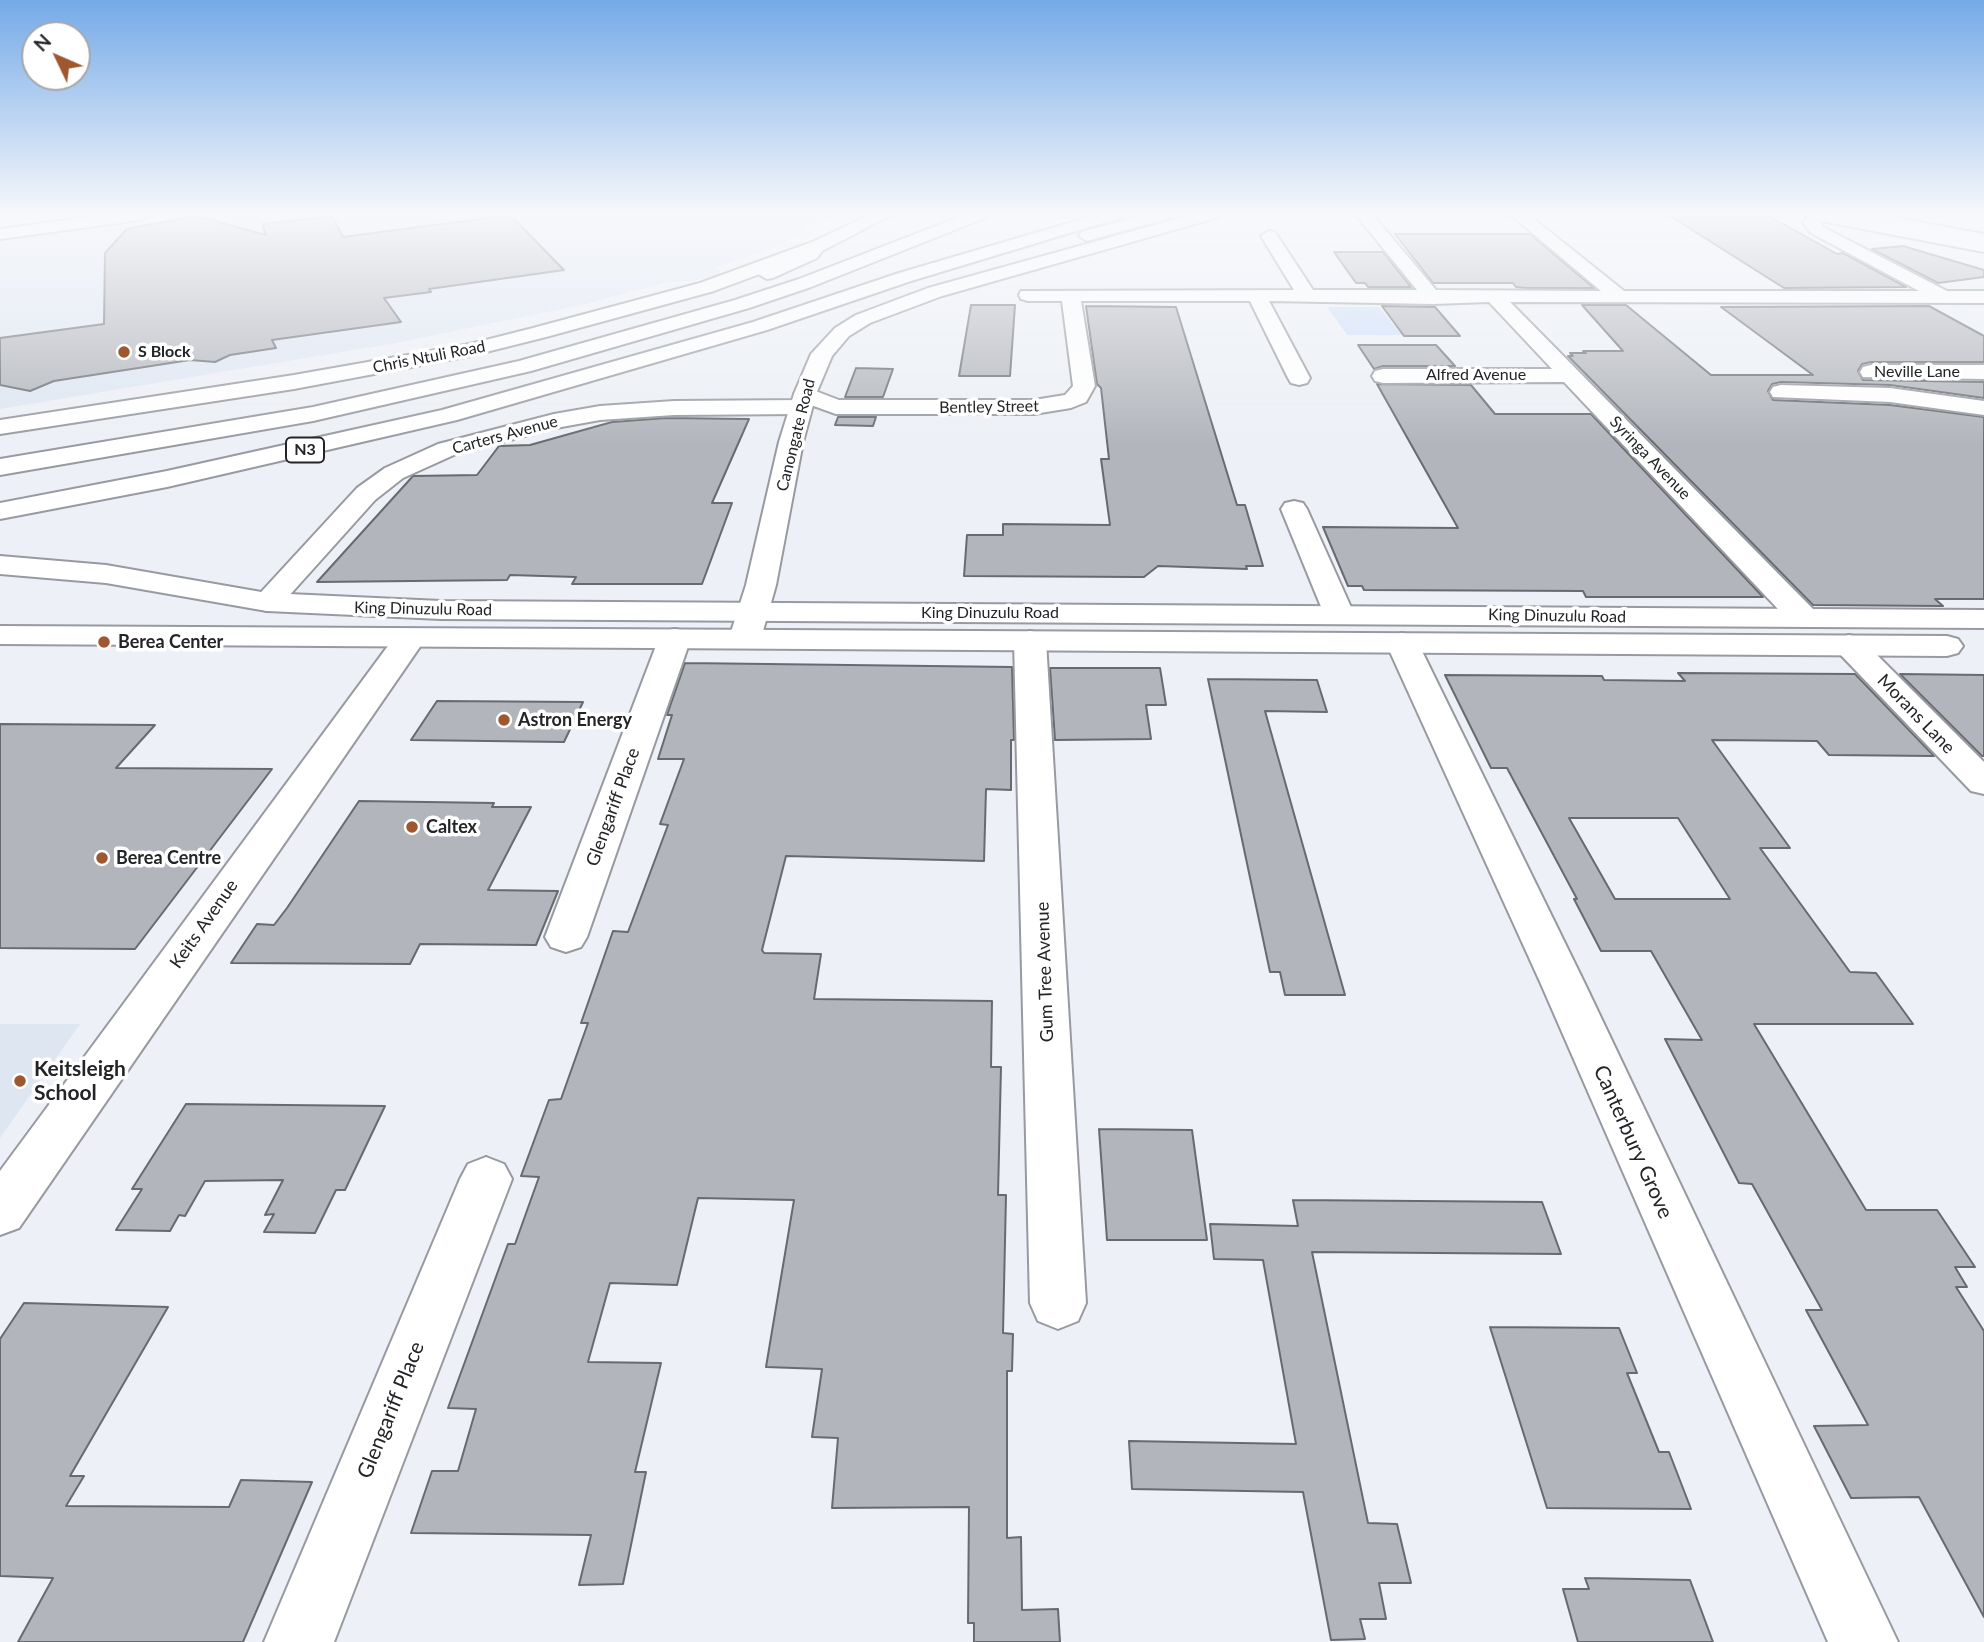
<!DOCTYPE html>
<style>
body{margin:0}
#map{position:relative;width:1984px;height:1642px;overflow:hidden;background:#edf0f6;font-family:Lato,sans-serif}
canvas{display:block}
.north{position:absolute;left:21px;top:21px;width:70px;height:70px;box-sizing:border-box;background:#fff;border:2px solid #a7a7a9;border-radius:50%;rotate:314deg;font-size:19px;font-weight:700;line-height:28px;text-align:center;color:#232427}
.north::after{content:'';display:block;margin:auto;width:24px;height:32px;background:#9e572e;clip-path:polygon(50% 0,100% 100%,50% 72%,0 100%)}
</style>
<div id="map">
<canvas width="1984" height="1642"></canvas>
<div class="north">N</div>
</div>
<script>
const g = document.querySelector('canvas').getContext('2d');
g.lineJoin = 'round';
function fill(path, color) { g.fillStyle = color; g.fill(path, 'evenodd'); }
const toPath = rows => new Path2D(rows.map(r => 'M' + r).join(''));
function strokePath(path, color, width, dash) { g.strokeStyle = color; g.lineWidth = width; g.lineCap = dash ? 'butt' : 'round'; g.setLineDash(dash || []); g.stroke(path); }
function write(font, color, halo, rows, align = 'center') {
  g.font = font + ' Lato,sans-serif'; g.lineWidth = 7; g.setLineDash([]); g.textBaseline = 'middle'; g.strokeStyle = halo; g.fillStyle = color; for (const [text, x, y, turn = 0] of rows) {
    g.save(); g.translate(x, y); g.rotate((+turn || 0) * Math.PI / 180); g.textAlign = isNaN(turn) ? turn : align; if (halo) g.strokeText(text, 0, 0); g.fillText(text, 0, 0); g.restore();
  }
}
const built = toPath([
 [210,215,833,215,804,228,805,231,780,246,715,268,721,273,713,277,691,281,668,282,586,304,396,343,0,409,0,240],
 [0,1024,80,1024,0,1138]
]);
const green = toPath([
 [1327,307,1379,307,1402,335,1347,335]
]);
const building = toPath([
 [510,215,564,270,429,289,431,292,384,298,401,322,272,340,276,348,230,355,215,362,190,360,54,381,30,391,0,385,0,338,104,324,105,253,127,229,196,216,266,235,262,224,332,216,343,237,510,215],
 [1670,216,1769,216,1837,254,1843,253,1906,287,1784,288,1670,216],
 [1395,234,1530,234,1594,288,1526,288,1516,287,1513,283,1433,283,1395,234],
 [1903,246,1984,270,1984,277,1938,283,1872,249,1903,246],
 [1334,252,1383,252,1411,287,1368,287,1365,283,1356,283,1334,252],
 [971,305,1015,305,1010,376,959,376,971,305],
 [1582,305,1626,305,1711,375,1813,375,1721,307,1929,306,1984,336,1984,362,1871,362,1862,364,1858,371,1863,380,1984,382,1984,398,1890,385,1781,382,1772,384,1768,391,1773,400,1890,405,1984,417,1984,599,1935,599,1943,606,1813,605,1568,356,1573,356,1570,353,1586,353,1583,351,1623,351,1582,305],
 [1086,306,1176,307,1237,505,1245,505,1263,566,1246,566,1247,569,1158,566,1144,577,1138,577,964,576,967,535,1003,535,1003,524,1110,525,1101,459,1109,459,1101,388,1097,384,1086,306],
 [1382,306,1435,307,1460,336,1404,336,1382,306],
 [1358,345,1436,345,1455,366,1383,366,1374,369,1358,345],
 [856,368,893,369,883,397,845,397,856,368],
 [1377,384,1471,385,1495,414,1591,414,1763,597,1586,597,1583,591,1364,590,1362,586,1348,586,1323,527,1458,528,1377,384],
 [838,417,876,417,873,426,835,425,838,417],
 [666,418,749,419,712,503,732,503,702,584,572,584,576,577,510,575,507,580,317,582,413,476,477,475,499,446,530,445,612,422,666,418],
 [685,663,1012,667,1014,740,1011,740,1011,790,986,789,984,861,786,856,762,950,764,953,821,954,814,999,992,1001,991,1067,1001,1067,998,1195,1006,1195,1003,1333,1013,1334,1012,1371,1007,1371,1007,1538,1021,1537,1022,1610,1058,1609,1060,1642,974,1642,974,1623,968,1623,969,1507,832,1508,838,1438,812,1437,822,1369,766,1367,794,1200,698,1198,677,1285,610,1283,588,1362,661,1363,635,1472,646,1472,623,1584,579,1585,591,1535,411,1533,432,1471,458,1471,476,1409,448,1408,508,1244,515,1244,539,1177,521,1176,549,1100,561,1099,588,1023,581,1023,613,931,628,932,668,825,660,824,684,759,658,759,672,715,667,715,685,663],
 [1050,668,1160,668,1166,705,1146,705,1151,739,1055,740,1050,668],
 [1678,673,1855,674,1934,756,1829,755,1817,741,1712,740,1790,848,1760,848,1850,972,1876,973,1913,1024,1754,1024,1866,1210,1937,1210,1975,1267,1955,1267,1967,1287,1956,1287,1984,1331,1984,1617,1919,1497,1851,1498,1814,1426,1868,1425,1806,1310,1822,1310,1752,1184,1739,1183,1665,1039,1702,1040,1651,951,1601,951,1574,899,1577,899,1507,768,1491,768,1445,675,1602,676,1604,680,1685,681,1678,673],
 [1569,818,1678,818,1730,899,1615,899,1569,818],
 [1900,674,1984,675,1984,756,1982,756,1900,674],
 [1208,679,1317,680,1327,712,1265,711,1345,995,1285,995,1280,972,1270,972,1208,679],
 [437,701,583,702,564,742,411,740,437,701],
 [0,724,155,725,116,768,272,769,135,949,0,948,0,724],
 [359,801,494,803,492,807,531,807,488,890,558,891,536,945,420,944,410,964,231,963,257,924,274,925,287,908,359,801],
 [186,1104,385,1106,345,1190,336,1190,315,1233,264,1232,274,1214,265,1215,283,1180,205,1181,185,1216,179,1215,170,1231,116,1230,142,1189,132,1189,186,1104],
 [1099,1129,1192,1130,1207,1240,1107,1240,1099,1129],
 [1293,1200,1542,1202,1561,1254,1312,1252,1368,1523,1397,1524,1411,1583,1379,1583,1386,1619,1360,1619,1365,1639,1331,1640,1303,1492,1132,1489,1129,1441,1296,1444,1263,1260,1214,1259,1210,1224,1298,1226,1293,1200],
 [24,1303,168,1307,70,1476,84,1476,66,1506,229,1507,241,1480,312,1482,243,1642,18,1642,53,1578,0,1576,0,1339,24,1303],
 [1490,1327,1619,1328,1637,1373,1627,1373,1659,1452,1669,1452,1691,1509,1547,1508,1490,1327],
 [1585,1578,1690,1580,1713,1642,1578,1642,1563,1589,1589,1589,1585,1578]
]);
const minor = toPath([
 [105,215,149,215,141,220,0,239,0,229,105,215],
 [1356,215,1373,215,1436,290,1601,291,1511,215,1529,215,1624,291,1919,291,1811,233,1803,223,1810,215,1825,215,1820,223,1823,227,1947,291,1984,291,1984,303,1510,302,1815,611,1819,618,1815,625,1804,627,1793,625,1564,382,1383,383,1375,381,1372,376,1375,371,1383,369,1552,369,1489,302,1433,304,1269,301,1310,378,1307,383,1299,385,1291,383,1288,378,1250,301,1081,301,1095,386,1086,402,1071,408,1034,414,836,414,811,405,812,407,809,412,801,414,674,415,600,420,556,428,456,454,403,478,375,500,278,608,267,611,256,608,252,602,357,488,385,468,438,444,554,414,600,406,674,401,800,400,794,394,797,389,805,387,839,400,1034,400,1065,395,1073,386,1062,301,1028,301,1021,299,1019,295,1021,291,1294,290,1261,236,1269,231,1275,232,1313,290,1417,290,1356,215],
 [1848,215,1882,215,1984,234,1984,244,1856,220,1848,215],
 [1871,365,1984,365,1984,379,1863,377,1860,372,1863,367,1871,365],
 [1781,385,1890,388,1984,401,1984,415,1890,402,1773,397,1770,392,1773,387,1781,385],
 [1294,501,1303,503,1307,509,1354,614,1350,621,1339,623,1328,621,1324,614,1281,509,1285,503,1294,501],
 [410,629,421,631,426,638,19,1228,0,1235,0,1171,399,631,410,629],
 [675,629,686,631,691,638,587,937,581,947,566,952,551,947,545,937,659,638,664,631,675,629],
 [1030,631,1041,634,1046,641,1086,1303,1078,1321,1058,1329,1038,1321,1030,1303,1014,641,1019,634,1030,631],
 [1402,633,1413,636,1418,643,1585,984,1898,1642,1828,1642,1541,984,1386,643,1391,636,1402,633],
 [1849,635,1860,638,1984,762,1984,794,1971,791,1838,652,1833,645,1838,638,1849,635],
 [486,1157,504,1164,512,1179,334,1642,264,1642,460,1179,468,1164,486,1157]
]);
const tertiary = toPath([
 [1191,215,1218,215,1216,218,942,296,870,323,849,336,832,356,816,394,803,442,776,585,761,638,756,645,745,647,734,645,729,638,746,585,779,442,794,394,811,354,835,328,856,315,928,288,1191,215]
]);
const secondary = toPath([
 [870,215,891,215,824,250,714,291,546,337,470,356,294,389,0,434,0,420,294,375,470,344,533,328,700,283,812,242,870,215],
 [1807,215,1841,215,1984,242,1984,252,1815,220,1807,215]
]);
const primary = toPath([
 [0,556,106,565,267,593,441,601,1984,610,1984,628,441,619,267,611,106,583,0,574,0,556],
 [0,626,1947,636,1958,639,1963,646,1958,653,1947,656,0,644,0,626]
]);
const motorway = toPath([
 [964,215,987,215,985,218,811,287,749,308,531,371,313,421,0,475,0,459,313,407,519,361,735,300,799,279,964,215],
 [1096,215,1121,215,1119,218,911,281,767,330,457,420,167,487,0,519,0,503,167,471,442,410,753,322,899,273,1096,215],
 [1145,215,1171,215,1169,218,1087,241,1079,236,1081,232,1145,215],
 [818,241,826,246,817,258,773,278,767,279,758,274,818,241]
]);
const markers = [
 [124,352,7,"#9e572e"],
 [104,642,7,"#9e572e"],
 [504,720,7,"#9e572e"],
 [412,827,7,"#9e572e"],
 [102,858,7,"#9e572e"],
 [20,1081,7,"#9e572e"]
];
const farPoinames = [
 ["S Block",138,352]
];
const farStreetnames = [
 ["Chris Ntuli Road",429,357,-11],
 ["Neville Lane",1917,372],
 ["Alfred Avenue",1476,375],
 ["Bentley Street",989,407,-1],
 ["Carters Avenue",505,435,-15],
 ["Canongate Road",796,435,-76],
 ["Syringa Avenue",1650,458,46],
 ["King Dinuzulu Road",423,609,1],
 ["King Dinuzulu Road",990,613],
 ["King Dinuzulu Road",1557,616,1]
];
const shields = [
 [305,450,38]
];
const shieldNames = [
 ["N3",305,450]
];
const poiNames = [
 ["Berea Center",118,642],
 ["Astron Energy",518,720],
 ["Caltex",426,827],
 ["Berea Centre",116,858]
];
const streetNames = [
 ["Morans Lane",1916,714,46],
 ["Glengariff Place",613,807,-70],
 ["Keits Avenue",204,924,-55],
 ["Gum Tree Avenue",1045,972,-92]
];
const nearPoinames = [
 ["Keitsleigh",34,1069],
 ["School",34,1093]
];
const nearStreetnames = [
 ["Canterbury Grove",1633,1142,66],
 ["Glengariff Place",391,1410,-68]
];
fill(built, '#dee6f2');
fill(green, '#cddefa');
fill(building, '#b2b5bb');
strokePath(building, '#676b70', 2);
strokePath(minor, '#979aa0', 4);
strokePath(tertiary, '#979aa0', 4);
strokePath(secondary, '#979aa0', 4);
strokePath(primary, '#979aa0', 4);
strokePath(motorway, '#979aa0', 4);
fill(minor, '#fff');
fill(tertiary, '#fff');
fill(secondary, '#fff');
fill(primary, '#fff');
fill(motorway, '#fff');
const sky = g.createLinearGradient(0, 0, 0, 445);
sky.addColorStop(0, '#75aae8');
sky.addColorStop(0.48, '#f7f8fb');
sky.addColorStop(1, '#f7f8fb00');
g.fillStyle = sky;
g.fillRect(0, 0, 1984, 445);
for (const [x, y, r, color] of markers) { const dot = new Path2D(); dot.arc(x, y, r, 0, 2 * Math.PI); g.fillStyle = color; g.fill(dot); strokePath(dot, '#fff', 2.5); }
write('bold 16px', '#232427', '#fff', farPoinames, 'left');
write('16px', '#232427', '#fff', farStreetnames);
for (const [x, y, w] of shields) { const box = new Path2D(); box.roundRect(x - w / 2, y - 12.5, w, 25, 5); g.fillStyle = '#fff'; g.fill(box); strokePath(box, '#232427', 2); }
write('bold 16px', '#232427', null, shieldNames);
write('bold 18px', '#232427', '#fff', poiNames, 'left');
write('18px', '#232427', '#fff', streetNames);
write('bold 21px', '#232427', '#fff', nearPoinames, 'left');
write('21px', '#232427', '#fff', nearStreetnames);
</script>
